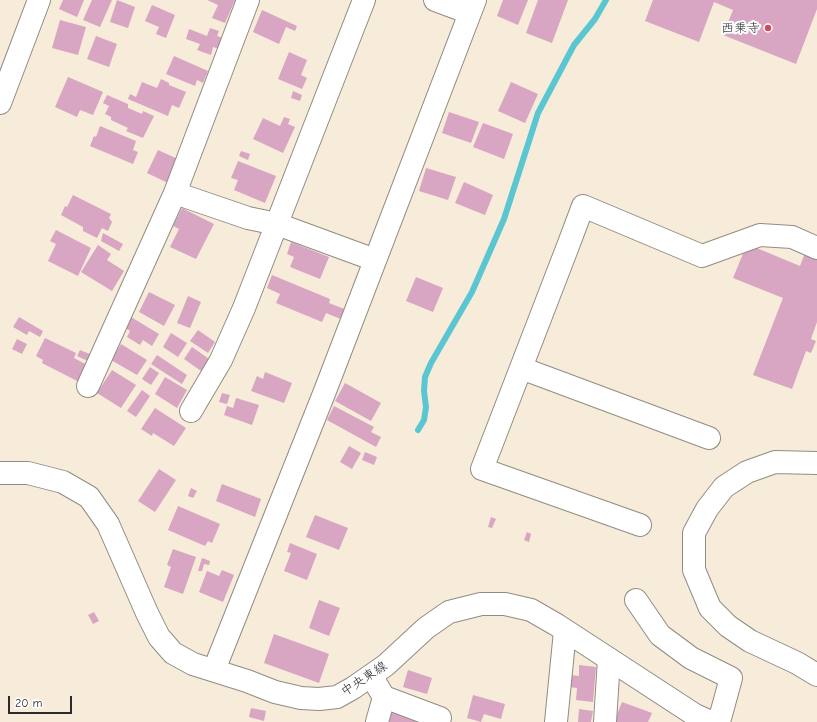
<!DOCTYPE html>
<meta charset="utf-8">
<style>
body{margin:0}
#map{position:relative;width:817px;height:722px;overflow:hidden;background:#f7ecda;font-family:"Comic Neue",sans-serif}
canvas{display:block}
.scale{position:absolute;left:8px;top:696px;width:64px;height:18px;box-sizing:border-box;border:2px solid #2b2b2b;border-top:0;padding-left:5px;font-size:12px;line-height:14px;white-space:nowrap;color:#2b2b2b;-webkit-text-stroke:3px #fff;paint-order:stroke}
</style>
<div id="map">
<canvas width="817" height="722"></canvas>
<div class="scale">20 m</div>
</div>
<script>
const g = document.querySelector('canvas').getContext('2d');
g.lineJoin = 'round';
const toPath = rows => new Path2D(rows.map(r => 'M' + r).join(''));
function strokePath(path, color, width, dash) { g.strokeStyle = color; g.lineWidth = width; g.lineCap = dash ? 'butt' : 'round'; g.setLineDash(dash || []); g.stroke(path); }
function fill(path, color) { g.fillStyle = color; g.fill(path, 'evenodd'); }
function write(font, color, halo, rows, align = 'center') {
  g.font = font + ' "Comic Neue","Klee One",sans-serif'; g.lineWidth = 4; g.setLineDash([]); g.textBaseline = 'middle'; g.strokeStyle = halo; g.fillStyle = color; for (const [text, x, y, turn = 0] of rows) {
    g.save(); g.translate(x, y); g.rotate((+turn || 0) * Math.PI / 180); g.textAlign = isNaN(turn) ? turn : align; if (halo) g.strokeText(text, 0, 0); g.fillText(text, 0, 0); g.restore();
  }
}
const stream = toPath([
 [418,430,424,420,426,407,424,391,425,377,431,363,472,292,504,219,538,113,574,45,595,19,606,0]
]);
const building = toPath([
 [63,0,84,0,77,17,59,9],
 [92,0,112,0,100,27,83,20],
 [117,0,135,7,128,28,110,22],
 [207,0,235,0,225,23,212,18,218,5],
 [503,0,528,0,518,25,497,16],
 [538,0,568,0,552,43,526,33],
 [653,0,817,0,817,9,796,64,723,35,733,10,714,2,699,42,645,21],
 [152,5,175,15,166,38,156,34,159,27,145,21],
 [262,10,297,26,295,31,286,27,279,44,253,32],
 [60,20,86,27,78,55,52,48],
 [210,28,219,31,217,36,223,38,219,49,213,47,211,55,197,50,200,44,186,39,189,29,207,36],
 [96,36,117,44,109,67,87,59],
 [289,52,307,60,301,75,307,78,302,89,278,79],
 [174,56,208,71,203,83,197,80,195,86,166,74],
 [68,77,103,92,93,115,80,110,77,117,55,107],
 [161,79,169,83,169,85,186,92,179,108,172,105,168,116,128,99,130,94,136,97,142,82,157,88],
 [511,82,538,94,525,123,498,111],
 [293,91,302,95,300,101,291,98],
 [107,95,128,104,128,108,142,114,143,111,154,116,143,138,126,131,128,128,111,120,111,117,105,114,109,106,103,103],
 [449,112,479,122,471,143,442,133],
 [284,117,290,119,288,124,295,127,283,153,253,139,263,118,280,126],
 [483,123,513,134,504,159,473,147],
 [100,126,136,141,133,150,138,152,133,164,90,146,94,136,96,137],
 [158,150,180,160,168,183,147,173],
 [241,151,250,154,248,160,239,156],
 [238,161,276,176,265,203,234,190,238,180,231,178],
 [426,168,456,177,448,200,419,191],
 [464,182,493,195,485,215,455,203],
 [73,195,111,214,109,218,112,222,108,231,102,228,97,238,83,231,83,227,61,215,65,206,67,207],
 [182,208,214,224,196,259,170,247,179,229,173,226],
 [56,230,91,248,78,276,48,261,56,244,50,241],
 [103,233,123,244,119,251,101,241],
 [291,242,329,257,320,279,290,267,294,257,287,254],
 [747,244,800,266,805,253,817,258,817,322,811,339,816,341,811,353,806,351,792,389,753,375,783,298,733,278],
 [98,245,111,254,107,260,124,271,112,291,81,272],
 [272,275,330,299,329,303,347,310,343,320,326,313,322,322,276,303,280,294,267,288],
 [416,277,443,288,433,312,406,301],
 [149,292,175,305,164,326,139,312],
 [188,296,201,302,190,328,177,323],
 [19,317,43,331,40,337,29,331,27,335,13,327],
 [131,317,159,334,152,346,143,340,140,345,127,337,130,331,124,327],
 [198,330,215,342,208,353,190,341],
 [171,333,187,343,178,357,163,347],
 [45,338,76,353,74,358,87,365,79,382,42,363,43,360,36,356],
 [17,339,27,344,22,354,12,349],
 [121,344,147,360,137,375,111,360],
 [192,347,212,361,204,373,184,359],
 [80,350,92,355,90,362,77,356],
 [157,355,187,375,182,384,151,364],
 [150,367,159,373,151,385,142,379],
 [112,370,136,385,121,408,97,393],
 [265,372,292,383,284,403,251,391,257,376,263,379],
 [165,377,187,390,177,408,155,394],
 [345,383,381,403,371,421,335,401],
 [142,390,150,396,136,417,127,411],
 [222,393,230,395,227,404,219,402],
 [236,398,259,405,252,425,224,415,227,406,233,408],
 [334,406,374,427,371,432,381,437,376,447,327,420],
 [155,408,186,428,174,446,153,433,152,436,141,429],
 [349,446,361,453,352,469,340,462],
 [365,452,377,457,374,465,362,460],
 [159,469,176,480,155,512,138,501],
 [222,484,261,499,255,517,216,501],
 [191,488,197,491,193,498,188,496],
 [178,506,220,524,212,543,208,541,205,546,168,530],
 [315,515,348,528,339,550,306,537],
 [491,517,496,519,492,528,488,527],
 [527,532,531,534,529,542,524,540],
 [290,543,317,554,307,580,284,571,291,553,287,552],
 [173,549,196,557,183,594,164,587,171,567,167,565],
 [202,558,210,561,209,565,204,564,202,571,198,571],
 [222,570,234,575,223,602,199,592,207,571,219,576],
 [319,600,340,608,329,636,309,628],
 [94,612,99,621,93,624,88,615],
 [274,634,329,654,319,683,264,663],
 [579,665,596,667,593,702,576,700,577,688,569,687,570,675,579,676],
 [408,670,432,678,427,694,403,687],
 [473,695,505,704,501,719,484,714,481,722,467,718],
 [622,702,652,713,648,722,614,722],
 [251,708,266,711,264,721,249,717],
 [579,709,593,711,591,722,578,722],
 [387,710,417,719,416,722,384,722]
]);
const street = toPath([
 [248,0,175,193,248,218,277,224,375,260],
 [435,0,470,13],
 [0,103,39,0],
 [521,368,709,438],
 [88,386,175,193],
 [191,411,221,360,244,308,364,0],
 [817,463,775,462,747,472,724,487,707,509,694,533,694,570,710,608,728,626,750,641,797,663,817,675],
 [640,525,482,469,568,246,583,206,702,256,760,235,792,237,817,248],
 [636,600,660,635,691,658,731,678,719,722],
 [214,670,325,391,475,0],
 [376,684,384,697,377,722],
 [384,697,440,718],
 [556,722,565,631],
 [605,722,609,659]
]);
const secondary = toPath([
 [0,473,28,473,63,482,89,497,108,524,147,613,159,637,173,653,193,664,247,681,275,692,301,698,319,699,337,697,353,688,386,665,426,628,449,612,481,604,505,604,531,610,557,625,695,715,711,722]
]);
const markers = [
 [768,28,4,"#d1495b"]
];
const poiNames = [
 ["西乗寺",760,28]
];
const streetNames = [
 ["中央東線",364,679,-33]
];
strokePath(stream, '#5ac6d2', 6);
fill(building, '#d8a5c3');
strokePath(street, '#918c82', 24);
strokePath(secondary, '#918c82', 24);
strokePath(street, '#fff', 22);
strokePath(secondary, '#fff', 22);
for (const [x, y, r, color] of markers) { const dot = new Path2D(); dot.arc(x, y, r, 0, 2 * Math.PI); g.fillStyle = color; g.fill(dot); strokePath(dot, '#fff', 1.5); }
write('13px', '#2b2b2b', '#fff', poiNames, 'right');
write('13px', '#2b2b2b', '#fff', streetNames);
</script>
